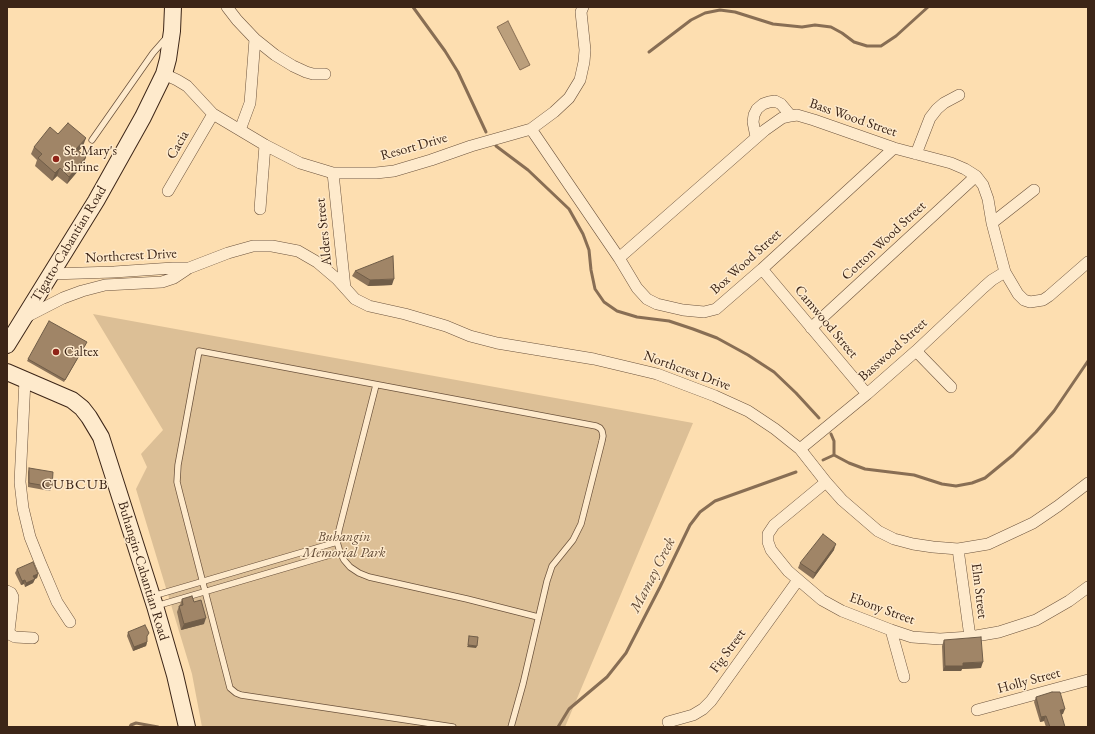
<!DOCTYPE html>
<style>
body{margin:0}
#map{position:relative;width:1095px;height:734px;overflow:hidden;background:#fddeb0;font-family:"EB Garamond",serif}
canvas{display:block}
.frame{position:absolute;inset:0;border:8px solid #3c2517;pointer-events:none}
</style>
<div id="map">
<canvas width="1095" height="734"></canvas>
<div class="frame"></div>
</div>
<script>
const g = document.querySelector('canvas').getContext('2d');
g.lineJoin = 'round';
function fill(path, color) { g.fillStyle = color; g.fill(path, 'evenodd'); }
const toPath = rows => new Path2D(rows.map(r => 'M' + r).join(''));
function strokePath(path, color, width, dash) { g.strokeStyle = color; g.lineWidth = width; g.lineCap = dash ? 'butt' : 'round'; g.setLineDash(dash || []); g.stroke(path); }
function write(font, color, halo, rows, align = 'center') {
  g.font = font + ' "EB Garamond",serif'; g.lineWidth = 3; g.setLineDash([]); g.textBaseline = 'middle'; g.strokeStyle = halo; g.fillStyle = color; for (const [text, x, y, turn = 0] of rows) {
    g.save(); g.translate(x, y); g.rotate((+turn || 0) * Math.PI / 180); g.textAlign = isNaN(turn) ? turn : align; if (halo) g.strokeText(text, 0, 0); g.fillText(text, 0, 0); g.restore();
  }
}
const green = toPath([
 [93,314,693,423,565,727,202,727,192,674,136,489,147,467,141,454,163,430]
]);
const water = toPath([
 [508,21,530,65,520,70,497,27,508,21]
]);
const stream = toPath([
 [413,7,445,51,458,72,486,132],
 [649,52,691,20,705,13,720,10,735,12,773,24,802,27,815,25,831,27,842,33,854,42,867,46,881,46,896,36,928,7],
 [496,146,528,170,569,209,583,234,589,250,591,270,595,289,604,302,617,311,637,317,669,321,693,329,717,338,748,355,774,372,796,393,819,418],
 [831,434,834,441,834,455],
 [834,455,849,463,865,469,914,475,942,484,956,486,972,483,985,478,1013,455,1036,432,1054,411,1088,361],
 [823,460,834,455],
 [130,727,131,725,136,723,158,727],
 [558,727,569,709,607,677,626,653,660,587,690,525,700,512,715,501,796,472]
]);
const lane = toPath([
 [92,140,153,53,167,37],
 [376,385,339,530,337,542,340,552,344,560,350,567,359,573,369,577,467,599,538,617],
 [153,596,337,542],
 [156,606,340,552],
 [453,727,241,695,236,693,230,688,180,494,177,482,178,465,199,351,596,426,600,428,602,431,603,436,602,441,581,524,573,540,552,566,547,581,523,684,511,727]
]);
const street = toPath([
 [227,7,237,20,255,39,275,55,293,66,306,72,313,74,325,74],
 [164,74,177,80,187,86,213,114,265,145,300,163,333,173,376,173,394,171,431,160,471,146,531,129,554,112,569,98,580,80,584,62,585,50,581,12,583,7],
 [531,129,619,258,637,288,647,299,657,304,683,310,704,312,716,309,762,269,894,148],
 [240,130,250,103,255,39],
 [756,137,753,122,754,115,757,109,763,104,769,102,775,101,781,104,791,116],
 [916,154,930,118,937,109,944,103,959,95],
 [333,173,345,288],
 [168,191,213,114],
 [260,209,265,145],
 [992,223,1034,190],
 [619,258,765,130,782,118,791,116,797,115,814,120,894,148,951,163,965,169,976,176,983,185,988,199,992,223,1005,272,1018,294,1024,300,1030,302,1043,300,1049,296,1088,262],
 [762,269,867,394],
 [51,274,114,272,173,268,189,268],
 [24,318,63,298,82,291,105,285,162,282,174,278,189,268,228,253,253,246,272,246,298,251,317,262,337,279,355,299,369,306,405,314,446,326,470,336,497,343,594,359,657,374,715,396,748,411,775,429,800,449,826,482,842,500,878,531,894,539,913,544,933,547,958,549,988,544,1033,523,1058,506,1088,483],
 [811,328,976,176],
 [916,351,951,387],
 [25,380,20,482,23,508,30,537,40,562,57,602,70,622],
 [800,449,867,394,916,351,984,287,992,280,1005,272],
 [826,482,774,525,768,534,768,542,771,550,788,571,822,600,842,611,891,630,912,637,940,639,970,637,999,632,1036,620,1069,601,1088,587],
 [958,549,970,637],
 [7,591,11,593,13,597,9,631,11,635,15,637,33,638],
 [891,630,904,677],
 [977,710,1088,680],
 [668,722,693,715,703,709,711,701,798,580]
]);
const secondary = toPath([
 [7,345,96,201,143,117,164,74,168,59,172,31,173,7],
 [7,372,72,400,82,408,89,417,101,437,155,606,175,675,187,727]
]);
const wall = toPath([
 [58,134,83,146,78,151,86,157,83,165,67,184,57,176,52,181,35,166,37,160,31,154,34,147],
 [355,271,392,285,368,286,352,276],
 [86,344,64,382,27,361,28,359],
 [29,468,52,487,50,491,28,487,28,472],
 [834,550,813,579,798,568,800,563],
 [17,569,38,574,37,578,35,579,33,583,25,587,24,584,21,585,15,573],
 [182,599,194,602,204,624,181,630,177,612,179,606,180,606,180,605],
 [128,632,147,637,147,642,146,646,133,651,127,636],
 [944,640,981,668,962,669,961,671,943,671,942,646],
 [1036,697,1063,714,1061,714,1065,727,1046,727,1044,721,1040,722,1034,702]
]);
const shadedWall = toPath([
 [86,138,83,146,73,157,76,149],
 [86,157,83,165,67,184,69,177],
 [60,168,57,176,52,181,55,173],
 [394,279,392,285,368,286,370,280],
 [836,544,834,550,813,579,815,573],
 [38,574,37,578,32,580,33,576],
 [35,579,33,583,25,587,26,583],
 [25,580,24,584,21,585,22,581],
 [206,618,204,624,181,630,184,624],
 [147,642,146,646,133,651,134,647],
 [468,645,477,646,476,648,467,647],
 [983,662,981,668,962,669,961,671,943,671,945,666,963,663],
 [1065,709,1063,714,1058,716,1060,710],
 [1046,716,1044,721,1040,722,1041,717]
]);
const building = toPath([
 [68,123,86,138,76,149,86,157,69,177,60,168,55,173,38,158,42,154,34,147,50,127,58,134,68,123],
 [393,256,394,279,370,280,355,271,393,256],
 [49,321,87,342,65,380,28,359,49,321],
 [29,468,53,472,52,487,29,483,29,468],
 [823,534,836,544,815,573,800,563,823,534],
 [33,562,38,574,33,576,35,579,26,583,25,580,22,581,17,569,33,562],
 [192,596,194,602,201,600,206,618,184,624,179,606,183,605,182,599,192,596],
 [145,625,149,633,147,636,147,642,134,647,128,632,145,625],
 [469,636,478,637,477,646,468,645,469,636],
 [981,637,983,662,963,663,963,666,945,666,944,640,981,637],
 [1052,692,1060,692,1065,709,1060,710,1065,727,1050,727,1046,716,1041,717,1036,697,1052,692]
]);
const markers = [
 [56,159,4,"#8f2418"],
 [56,352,4,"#8f2418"]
];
const streetNames = [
 ["Bass Wood Street",853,118,19],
 ["Cacia",178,145,-60],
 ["Resort Drive",414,147,-16],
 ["Alders Street",324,232,-96],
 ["Cotton Wood Street",884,241,-43],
 ["Tigatto-Cabantian Road",69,244,-59],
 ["Northcrest Drive",131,256,-3],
 ["Box Wood Street",746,262,-42],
 ["Camwood Street",826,322,50],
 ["Basswood Street",893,350,-42],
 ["Northcrest Drive",687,371,20],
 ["Buhangin-Cabantian Road",143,571,73],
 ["Elm Street",979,591,83],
 ["Ebony Street",882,609,20],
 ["Fig Street",728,651,-54],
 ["Holly Street",1029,681,-15]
];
const poiNames = [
 ["St. Mary's",64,151],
 ["Shrine",64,167],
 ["Caltex",64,352]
];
const parkNames = [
 ["Buhangin",344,537],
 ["Memorial Park",344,553]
];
const neighbourhoodNames = [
 ["CUBCUB",75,485]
];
const waterNames = [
 ["Mamay Creek",653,575,-63]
];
fill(green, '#dcbf96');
fill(water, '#bb9f7c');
strokePath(water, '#886e54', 1);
strokePath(stream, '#886e54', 3);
strokePath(lane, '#6c533d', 7);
strokePath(street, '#6c533d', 12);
strokePath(secondary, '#3c2517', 18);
strokePath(lane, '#feeacc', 5.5);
strokePath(street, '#feeacc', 11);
strokePath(secondary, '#feeacc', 16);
fill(wall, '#8a7259');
fill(shadedWall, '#705d48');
fill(building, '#a08567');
strokePath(building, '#705d48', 1);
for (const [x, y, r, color] of markers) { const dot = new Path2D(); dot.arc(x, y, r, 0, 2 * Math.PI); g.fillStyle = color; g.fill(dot); strokePath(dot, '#feeacc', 1.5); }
write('14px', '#3c2517', '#feeacc', streetNames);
write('14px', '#3c2517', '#feeacc', poiNames, 'left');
write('italic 14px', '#644c37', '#feeacc', parkNames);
g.letterSpacing = '1px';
write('15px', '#3c2517', '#feeacc', neighbourhoodNames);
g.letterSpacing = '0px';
write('italic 15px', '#624a35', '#feeacc', waterNames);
</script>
